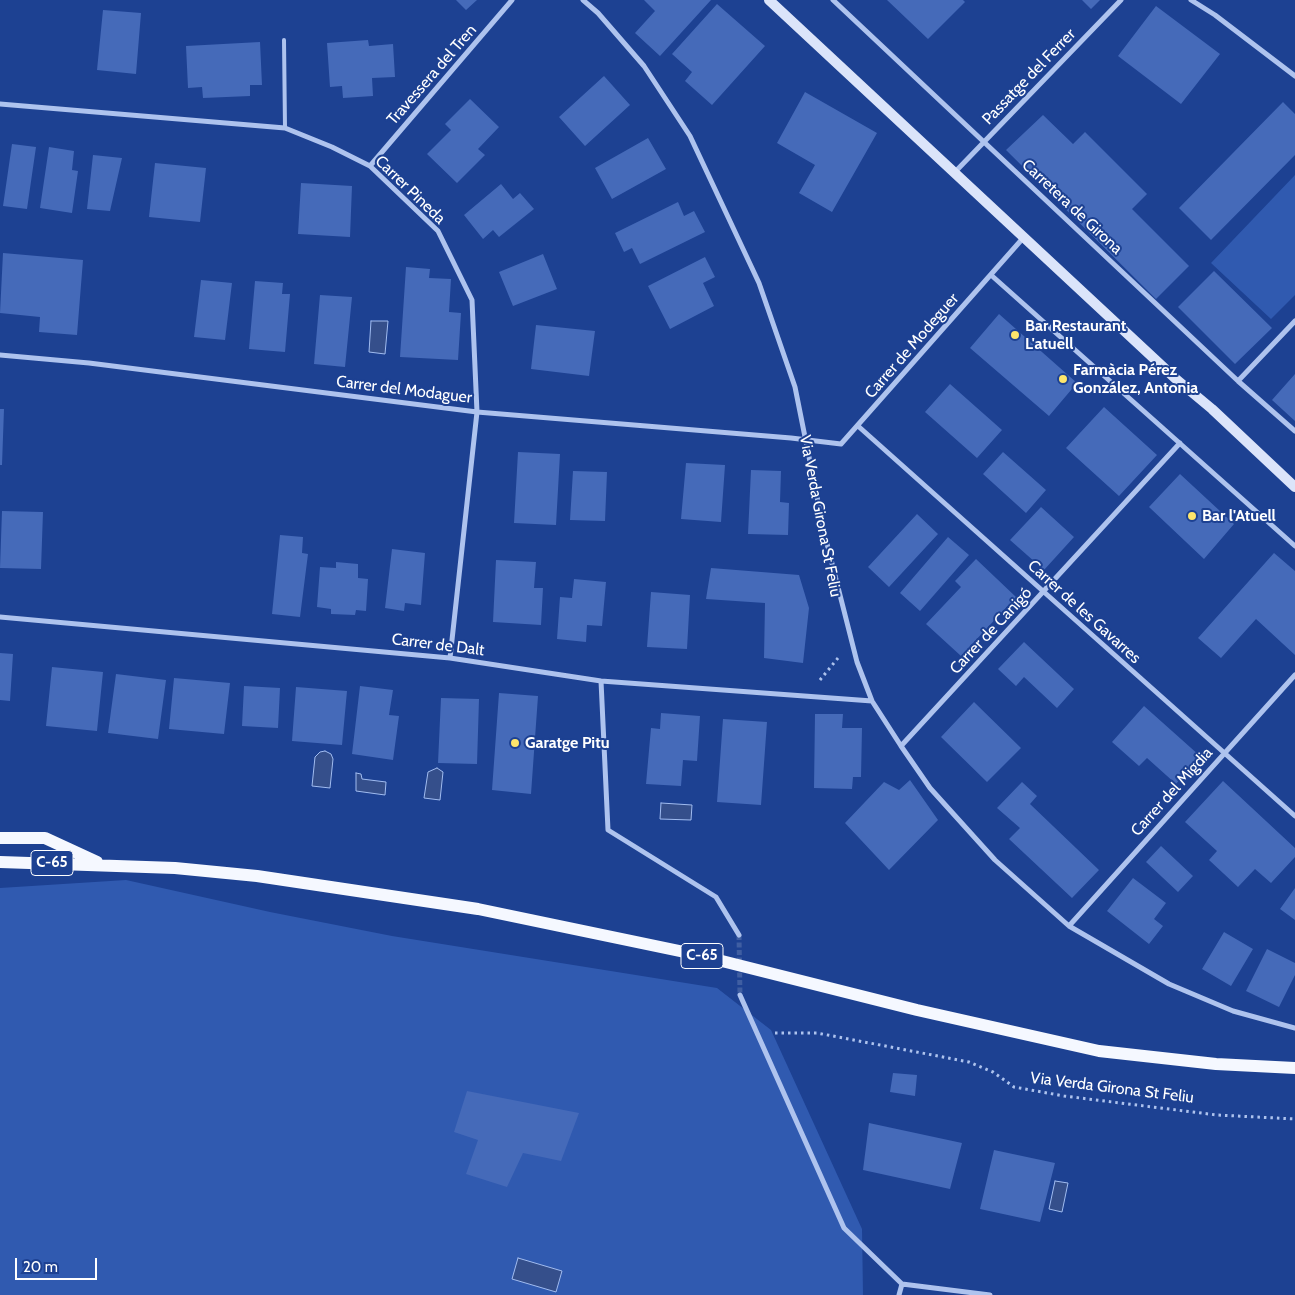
<!DOCTYPE html>
<meta charset="utf-8">
<style>
body{margin:0}
#map{position:relative;width:1295px;height:1295px;overflow:hidden;background:#1d4192;font-family:Cabin,sans-serif}
canvas{display:block}
.scale{position:absolute;left:15px;top:1258px;width:82px;height:22px;box-sizing:border-box;border:2px solid #fff;border-top:0;padding-left:6px;font-size:15px;line-height:18px;white-space:nowrap;color:#fff;-webkit-text-stroke:4px #1d4192;paint-order:stroke}
</style>
<div id="map">
<canvas width="1295" height="1295"></canvas>
<div class="scale">20 m</div>
</div>
<script>
const g = document.querySelector('canvas').getContext('2d');
g.lineJoin = 'round';
function fill(path, color) { g.fillStyle = color; g.fill(path, 'evenodd'); }
const toPath = rows => new Path2D(rows.map(r => 'M' + r).join(''));
function strokePath(path, color, width, dash) { g.strokeStyle = color; g.lineWidth = width; g.lineCap = dash ? 'butt' : 'round'; g.setLineDash(dash || []); g.stroke(path); }
function write(font, color, halo, rows, align = 'center') {
  g.font = font + ' Cabin,sans-serif'; g.lineWidth = 4; g.setLineDash([]); g.textBaseline = 'middle'; g.strokeStyle = halo; g.fillStyle = color; for (const [text, x, y, turn = 0] of rows) {
    g.save(); g.translate(x, y); g.rotate((+turn || 0) * Math.PI / 180); g.textAlign = isNaN(turn) ? turn : align; if (halo) g.strokeText(text, 0, 0); g.fillText(text, 0, 0); g.restore();
  }
}
const green = toPath([
 [1295,175,1295,295,1271,319,1211,263],
 [126,880,270,912,392,936,717,988,771,1030,862,1229,863,1295,0,1295,0,888]
]);
const water = toPath([
 [371,321,388,321,385,354,369,352,371,321],
 [325,751,331,754,333,759,330,788,312,786,315,757,320,752,325,751],
 [437,768,443,772,440,800,424,798,428,772,437,768],
 [356,773,361,774,362,779,386,782,385,795,356,791,356,773],
 [661,803,692,805,691,820,660,819,661,803],
 [1055,1181,1068,1183,1062,1212,1049,1209,1055,1181],
 [518,1258,562,1271,556,1292,512,1279,518,1258]
]);
const building = toPath([
 [456,0,477,0,466,10],
 [644,0,711,0,660,56,635,33,655,11],
 [887,0,963,0,965,2,928,39],
 [1082,0,1100,0,1091,9],
 [717,4,765,46,712,105,685,81,692,72,672,54],
 [1156,6,1220,54,1181,104,1118,56],
 [103,10,141,13,136,74,97,70],
 [368,40,369,46,393,44,395,77,372,78,373,96,343,98,342,86,330,87,327,43],
 [260,42,262,85,250,85,250,96,203,98,202,87,188,88,186,46],
 [604,76,630,105,585,146,559,117],
 [805,92,877,133,832,212,799,193,815,165,777,143],
 [470,99,499,127,478,149,485,155,457,183,427,154,451,130,445,124],
 [1283,102,1295,114,1295,155,1211,240,1179,208],
 [1043,115,1073,144,1085,132,1147,194,1132,209,1189,266,1156,299,1006,150],
 [648,138,666,169,612,199,595,168],
 [12,144,36,147,27,209,3,206],
 [49,147,74,151,72,170,78,171,72,213,40,208],
 [93,155,122,158,110,211,87,209],
 [155,163,206,168,200,222,149,217],
 [301,183,352,186,350,237,298,234],
 [501,184,513,199,520,193,534,209,499,237,493,230,483,239,464,215],
 [678,202,684,216,694,211,705,232,640,264,632,248,624,252,615,233],
 [3,253,83,260,77,335,39,332,40,317,0,313],
 [543,254,557,289,513,306,499,272],
 [705,257,715,277,703,283,714,306,670,329,648,286],
 [406,267,430,269,429,278,451,279,449,312,461,313,458,360,400,357],
 [1214,271,1272,328,1235,364,1178,307],
 [201,280,232,283,225,340,194,337],
 [255,281,283,283,282,294,290,294,285,352,249,349],
 [320,295,352,297,345,367,314,364],
 [999,314,1077,383,1049,416,970,348],
 [536,325,595,331,589,376,531,369],
 [1295,374,1295,421,1272,400],
 [950,384,1002,430,977,458,925,412],
 [1104,407,1157,455,1119,496,1066,448],
 [0,409,4,409,2,465,0,465],
 [518,452,560,454,556,525,514,523],
 [1003,452,1046,490,1026,513,983,474],
 [686,463,725,465,721,522,681,519],
 [751,470,781,471,780,502,789,503,788,535,748,534],
 [573,471,607,472,605,521,570,520],
 [1180,474,1234,524,1204,559,1149,507],
 [1041,507,1074,537,1044,570,1010,540],
 [2,511,43,512,41,569,0,568],
 [917,514,938,534,889,587,868,567],
 [280,535,303,537,302,553,308,554,300,617,272,614],
 [948,537,969,555,920,611,900,593],
 [392,549,425,553,421,605,405,603,404,611,385,608],
 [1274,553,1295,571,1295,655,1256,619,1221,658,1198,638],
 [976,559,1016,597,961,656,926,624,961,587,955,581],
 [496,560,536,562,534,588,543,588,541,625,493,622],
 [336,562,358,564,358,578,368,579,366,611,356,610,355,615,331,614,331,609,317,607,320,567,336,568],
 [711,568,799,575,809,608,803,663,764,658,765,603,706,599],
 [574,579,606,582,602,626,587,625,586,642,557,639,560,597,572,598],
 [651,592,690,595,687,649,647,647],
 [1024,642,1074,689,1057,708,1024,677,1016,686,998,669],
 [0,653,13,654,10,701,0,700],
 [52,667,103,672,97,731,46,726],
 [116,674,166,680,158,739,108,733],
 [174,678,230,683,224,734,169,729],
 [244,686,280,688,278,728,242,726],
 [360,686,393,690,389,715,399,716,393,760,352,754],
 [296,687,347,691,342,745,292,741],
 [499,693,538,696,531,794,492,790],
 [441,698,479,699,477,764,438,763],
 [974,702,1021,748,987,782,941,737],
 [1144,706,1200,756,1176,784,1147,758,1139,766,1112,742],
 [661,713,700,716,697,761,683,760,681,786,646,784,651,728,660,729],
 [815,714,843,714,842,728,862,728,861,777,853,777,852,789,814,788],
 [723,719,767,722,761,805,717,802],
 [910,780,938,820,889,870,845,823,884,782,899,790],
 [1223,781,1295,848,1295,857,1271,883,1255,869,1238,887,1209,860,1217,851,1185,822],
 [1022,782,1037,796,1030,804,1099,870,1072,898,1009,839,1020,828,997,808],
 [1161,846,1193,876,1178,892,1146,862],
 [1133,878,1166,903,1154,919,1163,926,1149,944,1107,911],
 [1295,888,1295,920,1280,909],
 [1224,932,1253,949,1231,986,1202,969],
 [1267,949,1295,963,1295,975,1279,1007,1246,991],
 [893,1073,917,1075,915,1096,890,1092],
 [467,1091,579,1113,561,1161,523,1153,507,1187,466,1174,478,1140,454,1132],
 [869,1123,962,1143,950,1189,863,1170],
 [994,1150,1055,1163,1040,1222,980,1209]
]);
const streetTunnel = toPath([
 [739,935,740,995]
]);
const path = toPath([
 [820,680,838,658],
 [775,1033,817,1033,969,1062,993,1072,1014,1087,1064,1096,1217,1115,1295,1119]
]);
const lane = toPath([
 [284,40,285,128]
]);
const street = toPath([
 [583,0,598,13,644,66,690,136,759,283,795,387,824,532,857,662,872,701,901,746,930,788,995,860,1069,926,1169,984,1233,1011,1295,1028],
 [833,0,1238,381,1295,431],
 [1191,0,1215,15,1295,76],
 [0,104,285,128,332,147,370,166,438,231,472,300,477,412,450,658],
 [370,166,512,0],
 [955,172,1121,0],
 [991,275,1295,546],
 [0,355,89,363,477,412,791,438,841,444,1024,237],
 [1238,381,1295,321],
 [858,426,1295,816],
 [0,617,450,658,601,681,872,701],
 [601,681,608,830,716,897,739,935],
 [901,746,1180,443],
 [1069,926,1295,675],
 [740,995,844,1228,902,1284,990,1295],
 [899,1295,902,1284]
]);
const secondary = toPath([
 [769,0,1176,379,1212,409,1295,487]
]);
const primary = toPath([
 [0,838,45,838,97,862],
 [0,862,175,868,257,876,478,909,694,954,917,1010,1099,1051,1216,1064,1295,1068]
]);
const markers = [
 [1015,335,5,"#fee66c"],
 [1063,379,5,"#fee66c"],
 [1192,516,5,"#fee66c"],
 [515,743,5,"#fee66c"]
];
const shields = [
 [52,863,42],
 [702,956,42]
];
const shieldNames = [
 ["C-65",52,863],
 ["C-65",702,956]
];
const streetNames = [
 ["Travessera del Tren",432,75,-49],
 ["Passatge del Ferrer",1029,77,-46],
 ["Carrer Pineda",410,190,44],
 ["Carretera de Girona",1072,207,43],
 ["Carrer de Modeguer",912,346,-49],
 ["Carrer del Modaguer",404,390,7],
 ["Via Verda Girona St Feliu",820,516,79],
 ["Carrer de les Gavarres",1084,612,42],
 ["Carrer de Canigó",991,631,-47],
 ["Carrer de Dalt",438,645,7],
 ["Carrer del Migdia",1172,792,-48],
 ["Via Verda Girona St Feliu",1112,1088,7]
];
const poiNames = [
 ["Bar Restaurant",1025,326],
 ["L'atuell",1025,344],
 ["Farmàcia Pérez",1073,370],
 ["González, Antonia",1073,388],
 ["Bar l'Atuell",1202,516],
 ["Garatge Pitu",525,743]
];
fill(green, '#305ab0');
fill(water, '#354f8b');
strokePath(water, '#a1bcf0', 1);
fill(building, '#456ab9');
strokePath(streetTunnel, '#3f5ea2', 5, [5, 2.5]);
strokePath(path, '#aec3ee', 3, [2.5, 4]);
strokePath(lane, '#aec3ee', 4);
strokePath(street, '#aec3ee', 5);
strokePath(secondary, '#dbe4fa', 10);
strokePath(primary, '#f5f8ff', 12);
for (const [x, y, r, color] of markers) { const dot = new Path2D(); dot.arc(x, y, r, 0, 2 * Math.PI); g.fillStyle = color; g.fill(dot); strokePath(dot, '#1d4192', 2); }
for (const [x, y, w] of shields) { const box = new Path2D(); box.roundRect(x - w / 2, y - 12.5, w, 25, 4); g.fillStyle = '#1d4192'; g.fill(box); strokePath(box, '#fff', 1); }
write('bold 15px', '#fff', null, shieldNames);
write('16px', '#fff', '#1d4192', streetNames);
write('bold 16px', '#fff', '#1d4192', poiNames, 'left');
</script>
